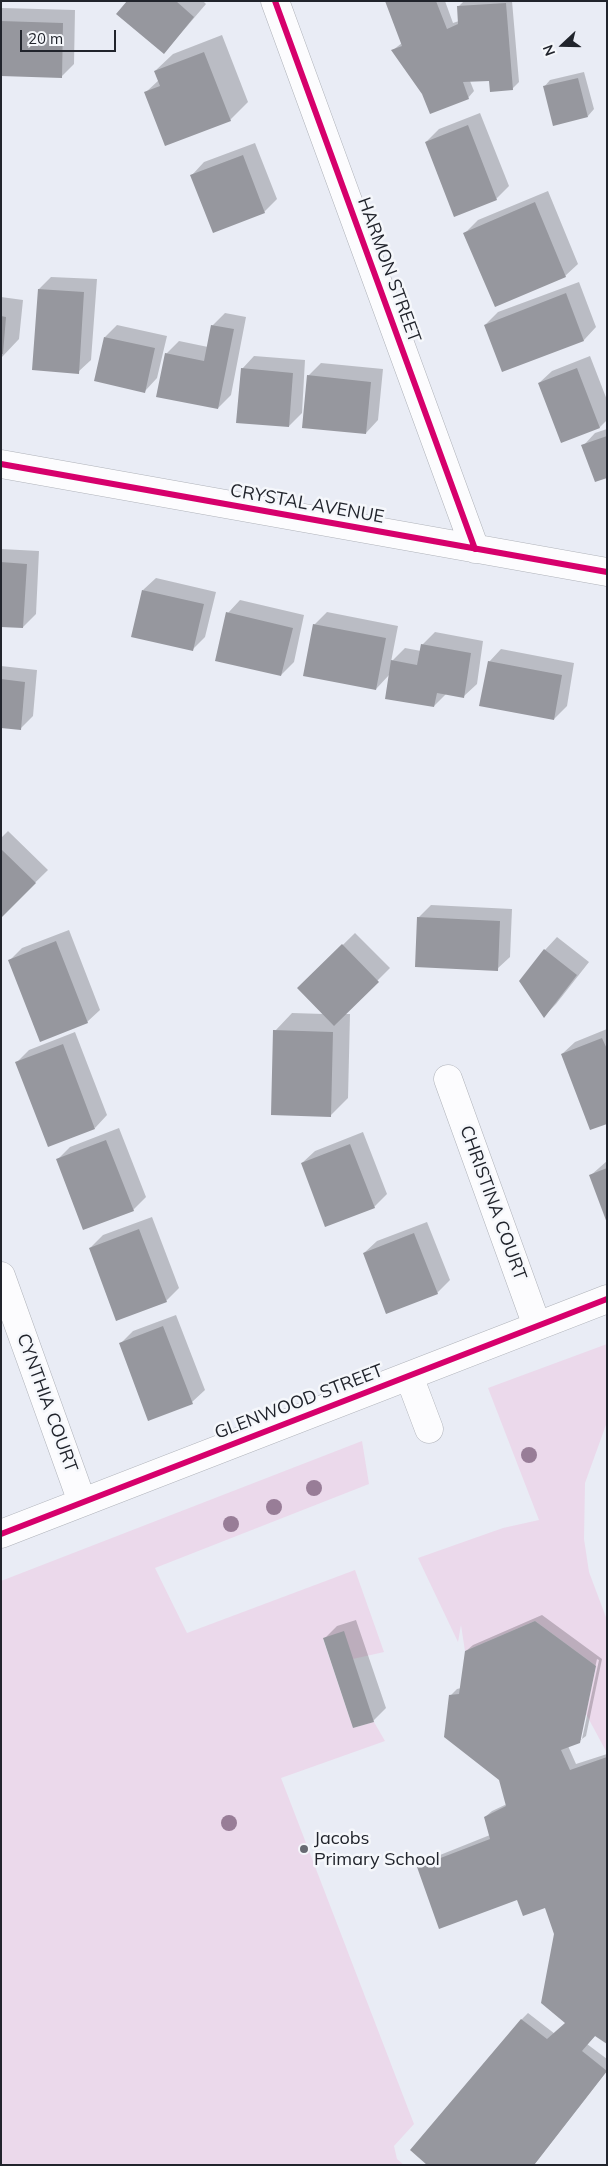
<!DOCTYPE html>
<style>
body{margin:0}
#map{position:relative;width:608px;height:2166px;overflow:hidden;background:#e9ecf5;font-family:Mulish,sans-serif}
canvas{display:block}
.frame{position:absolute;inset:0;border:2px solid #21242c;pointer-events:none}
.north{position:absolute;left:538px;top:20px;width:50px;height:50px;-webkit-text-stroke:4px #f5f7fb;paint-order:stroke;rotate:249deg;font-size:14px;font-weight:700;line-height:20px;text-align:center;color:#21242c}
.north::after{content:'';display:block;margin:auto;width:18px;height:22px;background:#21242c;clip-path:polygon(50% 0,100% 100%,50% 72%,0 100%)}
.scale{position:absolute;left:20px;top:30px;width:96px;height:22px;box-sizing:border-box;border:2px solid #21242c;border-top:0;padding-left:6px;font-size:15px;line-height:18px;white-space:nowrap;color:#21242c;-webkit-text-stroke:4px #f5f7fb;paint-order:stroke}
</style>
<div id="map">
<canvas width="608" height="2166"></canvas>
<div class="frame"></div>
<div class="north">N</div>
<div class="scale">20 m</div>
</div>
<script>
const g = document.querySelector('canvas').getContext('2d');
g.lineJoin = 'round';
function fill(path, color) { g.fillStyle = color; g.fill(path, 'evenodd'); }
const toPath = rows => new Path2D(rows.map(r => 'M' + r).join(''));
function strokePath(path, color, width, dash) { g.strokeStyle = color; g.lineWidth = width; g.lineCap = dash ? 'butt' : 'round'; g.setLineDash(dash || []); g.stroke(path); }
function write(font, color, halo, rows, align = 'center') {
  g.font = font + ' Mulish,sans-serif'; g.lineWidth = 5; g.setLineDash([]); g.textBaseline = 'middle'; g.strokeStyle = halo; g.fillStyle = color; for (const [text, x, y, turn = 0] of rows) {
    g.save(); g.translate(x, y); g.rotate((+turn || 0) * Math.PI / 180); g.textAlign = isNaN(turn) ? turn : align; if (halo) g.strokeText(text, 0, 0); g.fillText(text, 0, 0); g.restore();
  }
}
const green = toPath([
 [607,1344,607,1422,585,1483,584,1539,589,1572,607,1620,607,1753,586,1714,596,1666,535,1621,465,1651,461,1625,458,1642,418,1558,503,1528,539,1520,488,1388],
 [362,1441,369,1484,155,1568,187,1633,355,1570,384,1652,353,1659,323,1639,353,1728,374,1722,385,1741,281,1778,414,2124,394,2146,397,2159,404,2165,1,2165,1,1581]
]);
const shadow = toPath([
 [129,1,203,1,206,4,164,53],
 [387,1,445,1,453,23,459,21,458,7,464,1,512,1,519,82,512,89,490,79,470,81,474,91,468,98,423,94,393,50,402,43],
 [2,8,75,10,74,64,61,77,1,75],
 [222,35,248,102,230,120,146,92,159,80,155,71,173,54],
 [584,72,594,109,588,116,544,87,550,80],
 [480,113,509,186,496,199,426,142,439,129],
 [255,143,277,199,264,212,192,175,204,162],
 [548,191,578,264,565,276,465,233,478,220],
 [51,277,97,279,91,360,78,372,39,289],
 [579,282,596,327,584,340,485,325,498,312],
 [1,297,23,300,19,339,2,357],
 [225,313,246,317,231,395,218,408,166,354,179,341,208,347,212,326],
 [117,325,167,336,157,378,145,391,105,337],
 [254,356,305,360,302,413,289,426,242,369],
 [590,356,607,400,607,420,600,427,562,442,539,383,552,371],
 [321,363,383,369,378,420,366,433,308,376],
 [607,429,607,476,583,446,595,433],
 [1,549,39,551,36,614,23,627,1,626],
 [156,578,216,592,205,637,192,650,143,590],
 [240,600,304,615,294,662,281,675,228,613],
 [327,612,398,626,391,662,405,648,421,651,422,645,435,632,483,641,477,684,464,696,447,693,434,706,390,674,376,689,314,625],
 [501,649,574,663,567,706,554,719,489,662],
 [1,666,37,670,33,716,20,729,1,727],
 [8,831,48,870,1,916,1,838],
 [431,905,512,909,510,957,497,969,418,918],
 [69,930,100,1010,87,1022,10,960,22,948],
 [355,933,390,968,344,1014,350,1014,348,1098,331,1115,275,1031,292,1013,324,1014,299,988],
 [557,937,589,962,556,1004,544,1016,545,950],
 [607,1029,607,1122,562,1054,575,1042],
 [75,1032,107,1115,95,1128,17,1062,29,1050],
 [119,1128,146,1197,133,1210,57,1160,70,1147],
 [363,1132,387,1194,374,1207,302,1163,315,1151],
 [607,1161,607,1220,591,1175],
 [152,1217,179,1288,166,1301,90,1248,103,1235],
 [427,1222,450,1280,437,1293,364,1253,377,1241],
 [176,1315,205,1390,192,1402,120,1344,133,1331],
 [542,1615,602,1659,586,1736,582,1739,599,1660,597,1659,579,1739,582,1739,568,1746,576,1764,607,1754,607,2042,596,2035,587,2044,607,2059,607,2071,534,2165,429,2165,521,2020,528,2013,555,2034,567,2022,556,1933,546,1907,419,1868,425,1861,490,1835,485,1817,492,1811,507,1804,501,1780,451,1695,457,1689,461,1688,466,1651,473,1645],
 [356,1620,386,1708,373,1721,324,1639,337,1626]
]);
const building = toPath([
 [127,1,176,1,194,17,164,54,116,14],
 [385,1,436,1,447,29,458,24,457,6,506,3,513,90,490,92,489,81,463,82,469,99,430,114,422,94,391,50,402,46],
 [1,21,63,23,62,78,1,76],
 [204,52,231,121,165,146,144,92,160,86,154,71],
 [578,78,588,117,553,126,543,86],
 [468,125,497,200,454,217,425,142],
 [243,155,265,213,213,233,190,175],
 [535,202,566,277,495,307,463,233],
 [38,289,84,292,79,374,32,370],
 [566,293,584,341,502,372,484,325],
 [1,316,6,317,3,354,1,354],
 [211,325,234,329,218,409,156,397,165,353,204,361],
 [104,337,155,348,145,393,94,381],
 [241,368,293,373,289,427,236,423],
 [577,368,600,428,561,443,538,383],
 [307,375,371,382,366,434,302,428],
 [607,436,607,478,595,482,581,445],
 [1,562,27,564,23,628,1,627],
 [142,590,204,604,193,651,131,637],
 [226,612,293,628,281,676,215,661],
 [313,624,386,638,376,690,303,676],
 [421,644,471,653,464,698,437,693,434,707,385,699,391,660,417,665],
 [488,661,562,675,554,720,479,706],
 [1,679,25,682,21,730,1,728],
 [1,849,36,883,1,918],
 [417,917,500,921,498,971,415,967],
 [56,941,88,1023,40,1042,8,960],
 [342,944,379,982,334,1026,297,988],
 [544,949,577,975,544,1018,519,981],
 [273,1030,333,1032,331,1117,271,1115],
 [602,1038,607,1049,607,1124,590,1130,561,1054],
 [63,1044,95,1129,48,1147,15,1062],
 [106,1140,134,1211,83,1230,56,1159],
 [350,1144,375,1208,325,1227,301,1163],
 [607,1168,607,1223,589,1175],
 [139,1229,167,1302,116,1321,89,1248],
 [414,1233,438,1294,386,1314,363,1253],
 [163,1326,193,1404,148,1421,119,1343],
 [535,1621,596,1666,580,1743,561,1750,570,1770,607,1757,607,2044,595,2036,582,2051,607,2071,534,2165,427,2165,410,2150,521,2019,547,2039,565,2023,541,2003,554,1934,545,1908,523,1916,517,1900,439,1929,417,1867,490,1839,484,1817,506,1806,499,1780,444,1737,449,1695,459,1694,465,1651],
 [344,1631,374,1722,353,1728,323,1638]
]);
const minor = toPath([
 [275,1,475,549],
 [1,464,607,572],
 [448,1079,537,1326],
 [1,1276,82,1502],
 [409,1376,429,1429],
 [1,1534,607,1299]
]);
const cycleway = toPath([
 [275,1,475,549],
 [1,464,607,572],
 [1,1534,607,1299]
]);
const trees = [
 [529,1455],
 [314,1488],
 [274,1507],
 [231,1524],
 [229,1823]
];
const markers = [
 [304,1849,5,"#676a72"]
];
const streetNames = [
 ["HARMON STREET",389,270,70],
 ["CRYSTAL AVENUE",307,504,10],
 ["CHRISTINA COURT",493,1203,70],
 ["GLENWOOD STREET",299,1402,-21],
 ["CYNTHIA COURT",47,1403,70]
];
const poiNames = [
 ["Jacobs",314,1839],
 ["Primary School",314,1860]
];
fill(green, '#ebd9eb');
fill(shadow, '#0003');
fill(building, '#96979e');
strokePath(minor, '#afb2b9', 29);
strokePath(minor, '#fcfcfe', 28);
strokePath(cycleway, '#d6006c', 6);
g.fillStyle = '#987d97';
for (const [x, y] of trees) { g.beginPath(); g.arc(x, y, 8, 0, 2 * Math.PI); g.fill(); }
for (const [x, y, r, color] of markers) { const dot = new Path2D(); dot.arc(x, y, r, 0, 2 * Math.PI); g.fillStyle = color; g.fill(dot); strokePath(dot, '#f5f7fb', 2); }
write('18px', '#21242c', '#f5f7fb', streetNames);
write('18px', '#21242c', '#f5f7fb', poiNames, 'left');
</script>
